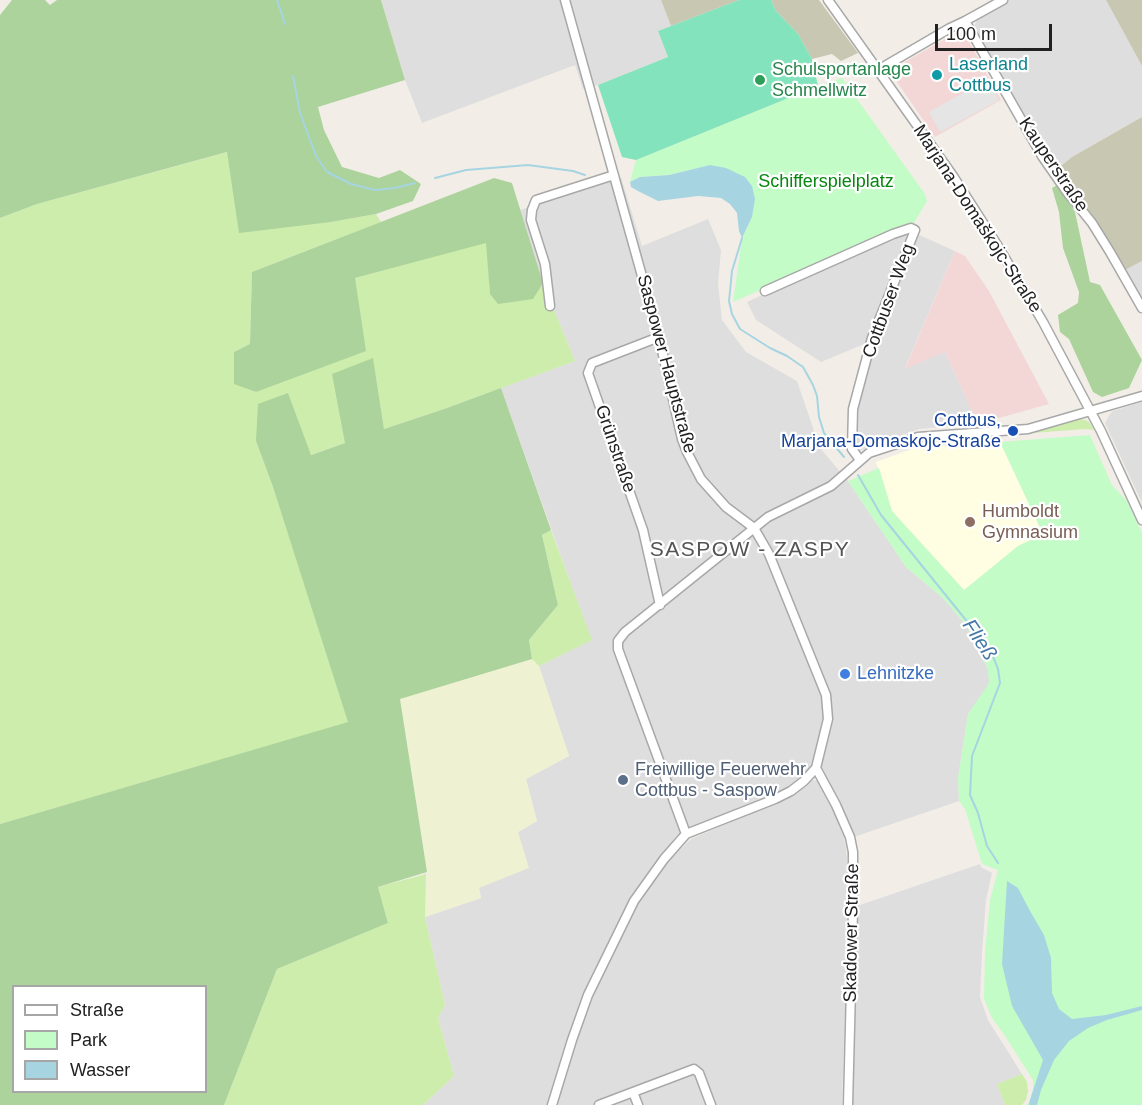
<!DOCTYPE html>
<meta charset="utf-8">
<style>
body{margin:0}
#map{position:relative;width:1142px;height:1105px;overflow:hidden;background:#f2eee7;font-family:Arial,sans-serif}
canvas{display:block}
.legend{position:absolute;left:12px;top:985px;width:195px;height:108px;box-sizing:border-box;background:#fff;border:2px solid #a6a6a6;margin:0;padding:8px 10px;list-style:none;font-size:18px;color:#212121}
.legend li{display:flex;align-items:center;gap:12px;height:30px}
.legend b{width:30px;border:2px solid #a6a6a6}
.scale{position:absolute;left:935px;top:24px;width:117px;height:27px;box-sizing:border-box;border:3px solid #212121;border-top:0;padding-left:8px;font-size:18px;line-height:21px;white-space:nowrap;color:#212121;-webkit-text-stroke:4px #fff;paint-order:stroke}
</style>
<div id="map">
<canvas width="1142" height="1105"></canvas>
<ul class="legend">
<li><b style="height:8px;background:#fff"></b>Straße</li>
<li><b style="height:16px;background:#c4fcc7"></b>Park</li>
<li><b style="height:16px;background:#a6d5e1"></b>Wasser</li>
</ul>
<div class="scale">100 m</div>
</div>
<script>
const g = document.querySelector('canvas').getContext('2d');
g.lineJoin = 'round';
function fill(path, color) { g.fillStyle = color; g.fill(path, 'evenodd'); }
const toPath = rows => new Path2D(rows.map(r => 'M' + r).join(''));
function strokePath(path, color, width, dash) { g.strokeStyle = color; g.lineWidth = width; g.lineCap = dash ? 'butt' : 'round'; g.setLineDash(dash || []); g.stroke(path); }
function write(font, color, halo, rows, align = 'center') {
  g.font = font + ' Arial,sans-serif'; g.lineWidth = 4.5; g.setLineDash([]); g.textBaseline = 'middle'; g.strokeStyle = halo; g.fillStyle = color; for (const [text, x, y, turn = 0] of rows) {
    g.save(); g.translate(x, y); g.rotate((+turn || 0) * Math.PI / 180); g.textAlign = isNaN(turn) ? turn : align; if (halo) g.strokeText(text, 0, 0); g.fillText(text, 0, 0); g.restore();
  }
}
const residential = toPath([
 [381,0,661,0,671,26,658,31,668,57,598,85,583,89,575,65,422,123,405,80],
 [1008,0,1106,0,1142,66,1142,117,1072,157,1057,169,1039,141,974,27,978,17],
 [621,177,642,246,708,219,721,250,718,284,722,320,746,352,797,381,820,448,848,481,906,567,943,598,967,626,988,669,990,683,968,715,958,778,959,801,854,837,839,801,828,781,823,769,810,768,800,778,788,787,774,795,693,827,676,836,629,902,586,987,548,1105,423,1105,454,1076,438,1018,445,1005,425,917,481,898,479,888,518,832,537,821,526,779,569,756,539,666,591,640,501,388,575,361,543,283,520,210],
 [907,232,917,234,955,251,905,368,945,352,978,424,919,429,859,451,856,443,856,409,874,340,821,362,756,320,747,302,831,263],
 [1142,261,1142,300,1125,270],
 [1142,402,1142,503,1105,423,1110,414,1113,411],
 [813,780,818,781,831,805,844,838,846,848,848,871,848,910,842,1105,556,1105,574,1041,591,996,637,905,671,858,691,839,778,802,807,786],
 [980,864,981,867,992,873,986,900,982,953,980,997,988,1020,1022,1074,997,1084,1005,1105,852,1105,857,906]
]);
const commercial = toPath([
 [954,34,966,36,1001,100,935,137,897,82,896,70,903,63],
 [955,251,965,256,989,291,1049,404,978,424,945,352,905,369]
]);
const education = toPath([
 [1000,442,1043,534,1018,546,964,591,892,511,876,462,915,448]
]);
const construction = toPath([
 [661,0,739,0,671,26],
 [771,0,819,0,858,53,841,61,832,54,812,59,798,34,776,11],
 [1106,0,1142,0,1142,66],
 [1142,117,1142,261,1125,270,1096,220,1057,169,1072,157]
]);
const farmland = toPath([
 [532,659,539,666,569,756,526,779,537,821,518,832,529,868,479,888,481,898,425,917,427,871,400,698]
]);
const grass = toPath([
 [228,152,331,222,376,214,381,222,252,272,250,344,234,352,234,383,256,392,355,278,487,242,490,294,543,283,575,361,447,408,384,429,373,359,345,443,310,455,288,394,256,441,273,487,349,722,0,824,0,218,37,204],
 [1080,419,1085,420,1089,422,1094,430,1085,429,1019,434],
 [551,530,592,640,539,666,532,659,529,640,558,605,542,535],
 [426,874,425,917,445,1005,438,1018,454,1076,423,1105,224,1105,277,969,388,923,378,887],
 [1022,1074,1027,1082,1028,1091,1026,1100,1022,1105,1005,1105,997,1084]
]);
const forest = toPath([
 [12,0,45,0,50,5,57,0,381,0,405,80,318,107,324,130,342,167,379,178,400,170,421,184,413,201,376,214,331,222,239,233,227,152,37,204,0,218,0,15],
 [494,178,512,183,543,283,533,299,498,304,490,294,486,243,355,278,366,351,256,392,234,384,234,352,250,344,252,272],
 [1057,185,1075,212,1090,282,1100,285,1142,360,1129,388,1102,397,1093,392,1069,339,1060,332,1058,315,1078,303,1079,292,1063,248,1059,212,1052,188],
 [373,358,384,429,447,408,501,388,551,530,542,535,558,605,529,640,532,659,400,699,427,872,378,887,388,923,277,969,224,1105,0,1105,0,824,348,722,273,487,256,441,258,404,288,393,311,455,345,443,332,374],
 [14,986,206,986,206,1092,14,1092]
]);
const park = toPath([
 [842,78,925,194,927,201,914,223,733,302,742,238,752,217,710,165,669,175,640,177,630,182,636,160,818,86],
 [1090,435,1112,485,1127,501,1142,533,1142,1105,1026,1105,1029,1103,1033,1089,1033,1080,1003,1033,992,1018,984,999,985,952,990,900,998,870,982,864,965,809,959,801,958,778,968,714,989,683,988,669,967,626,943,598,906,567,848,481,879,468,892,511,964,590,1018,546,1043,534,1000,442]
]);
const pitch = toPath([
 [739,0,771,0,776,11,798,34,812,59,818,86,636,160,622,157,598,85,668,57,658,31]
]);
const parking = toPath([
 [987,80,999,100,940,132,929,112]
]);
const water = toPath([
 [710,165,726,168,745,177,752,186,755,199,752,217,742,238,739,231,737,213,730,204,721,198,698,196,658,201,638,191,631,187,630,182,640,177,669,175],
 [1007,881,1018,888,1030,911,1044,935,1051,958,1052,993,1059,1009,1072,1019,1106,1015,1142,1006,1142,1010,1107,1020,1088,1028,1069,1041,1054,1060,1041,1090,1037,1105,1029,1105,1029,1103,1043,1060,1012,1006,1002,964]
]);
const stream = toPath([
 [277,0,285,24],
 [293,76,300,113,316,156,327,172,351,184,375,190,395,188,415,183],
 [435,178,466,170,528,165,573,171,585,175],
 [742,238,732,271,729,301,732,314,740,329,770,348,787,356,803,367,813,385,817,396,819,417,824,433,844,457],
 [858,475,881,515,982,640,992,654,998,669,1000,683,972,756,970,795,978,813,987,846,998,863]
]);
const minor = toPath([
 [565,0,659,337,682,439,687,452,701,479,726,507,754,528,769,554,826,695,828,719,816,768],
 [828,0,953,176,999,248,1043,322,1101,431,1142,520],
 [965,21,1042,156,1067,192,1092,223,1110,252,1142,308],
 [878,70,950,28,965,21,1003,0],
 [765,291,893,234,911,228,915,230,872,338,853,409,852,449,860,460],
 [550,306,545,264,531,220,532,210,536,200,614,175],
 [659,337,592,363,588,373,643,530,660,605],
 [816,768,836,805,850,837,853,852,853,910,848,1105],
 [686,834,618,649,618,641,625,632,768,517,831,486,869,453,918,437,1028,429,1142,396],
 [633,1092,638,1105],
 [552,1105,572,1040,588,995,634,901,664,859,686,834,775,799,791,791,804,781,816,768],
 [599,1105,694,1069,699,1073,711,1105]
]);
const markers = [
 [937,75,6,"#0f9aa8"],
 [760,80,6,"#2e9e5b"],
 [1013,431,6,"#1a4fb4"],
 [970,522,6,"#8d6e63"],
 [845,674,6,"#3f7fe0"],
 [623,780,6,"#5c6f8a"]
];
const cultureNames = [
 ["Laserland",949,65],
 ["Cottbus",949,86]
];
const leisureNames = [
 ["Schulsportanlage",772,70],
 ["Schmellwitz",772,91]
];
const streetNames = [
 ["Kauperstraße",1053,165,56],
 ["Marjana-Domaškojc-Straße",977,219,57],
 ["Cottbuser Weg",889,301,-70],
 ["Saspower Hauptstraße",666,364,75],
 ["Grünstraße",615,449,71],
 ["Skadower Straße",852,933,-89]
];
const parkNames = [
 ["Schifferspielplatz",826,182]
];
const transitNames = [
 ["Cottbus,",1001,421],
 ["Marjana-Domaskojc-Straße",1001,442]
];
const educationNames = [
 ["Humboldt",982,512],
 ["Gymnasium",982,533]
];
const shopNames = [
 ["Lehnitzke",857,674]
];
const serviceNames = [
 ["Freiwillige Feuerwehr",635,770],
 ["Cottbus - Saspow",635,791]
];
const waterNames = [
 ["Fließ",979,640,56]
];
const quarterNames = [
 ["SASPOW - ZASPY",750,550]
];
fill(residential, '#dfdede');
fill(commercial, '#f3d7d7');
fill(education, '#fffee3');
fill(construction, '#c7c7b2');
fill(farmland, '#eff1d3');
fill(grass, '#cdedac');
fill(forest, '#acd39b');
fill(park, '#c4fcc7');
fill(pitch, '#83e3bc');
fill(parking, '#e5e5e5');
fill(water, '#a6d5e1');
strokePath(stream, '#a6d5e1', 2);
strokePath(minor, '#a8a8a8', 11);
strokePath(minor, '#fff', 8);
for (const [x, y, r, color] of markers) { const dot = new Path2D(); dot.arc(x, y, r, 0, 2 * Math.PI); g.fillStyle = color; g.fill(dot); strokePath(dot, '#fff', 2); }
write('18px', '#0d838f', '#fff', cultureNames, 'left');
write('18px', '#27864d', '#fff', leisureNames, 'left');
write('18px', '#212121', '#fff', streetNames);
write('18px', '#07870f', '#fff', parkNames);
write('18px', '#164399', '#fff', transitNames, 'right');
write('18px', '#785e54', '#fff', educationNames, 'left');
write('18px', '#366cbe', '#fff', shopNames, 'left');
write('18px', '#4e5e75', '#fff', serviceNames, 'left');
write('italic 20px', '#4277a6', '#fff', waterNames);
g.letterSpacing = '1.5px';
write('21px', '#545454', '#fff', quarterNames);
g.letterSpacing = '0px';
</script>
